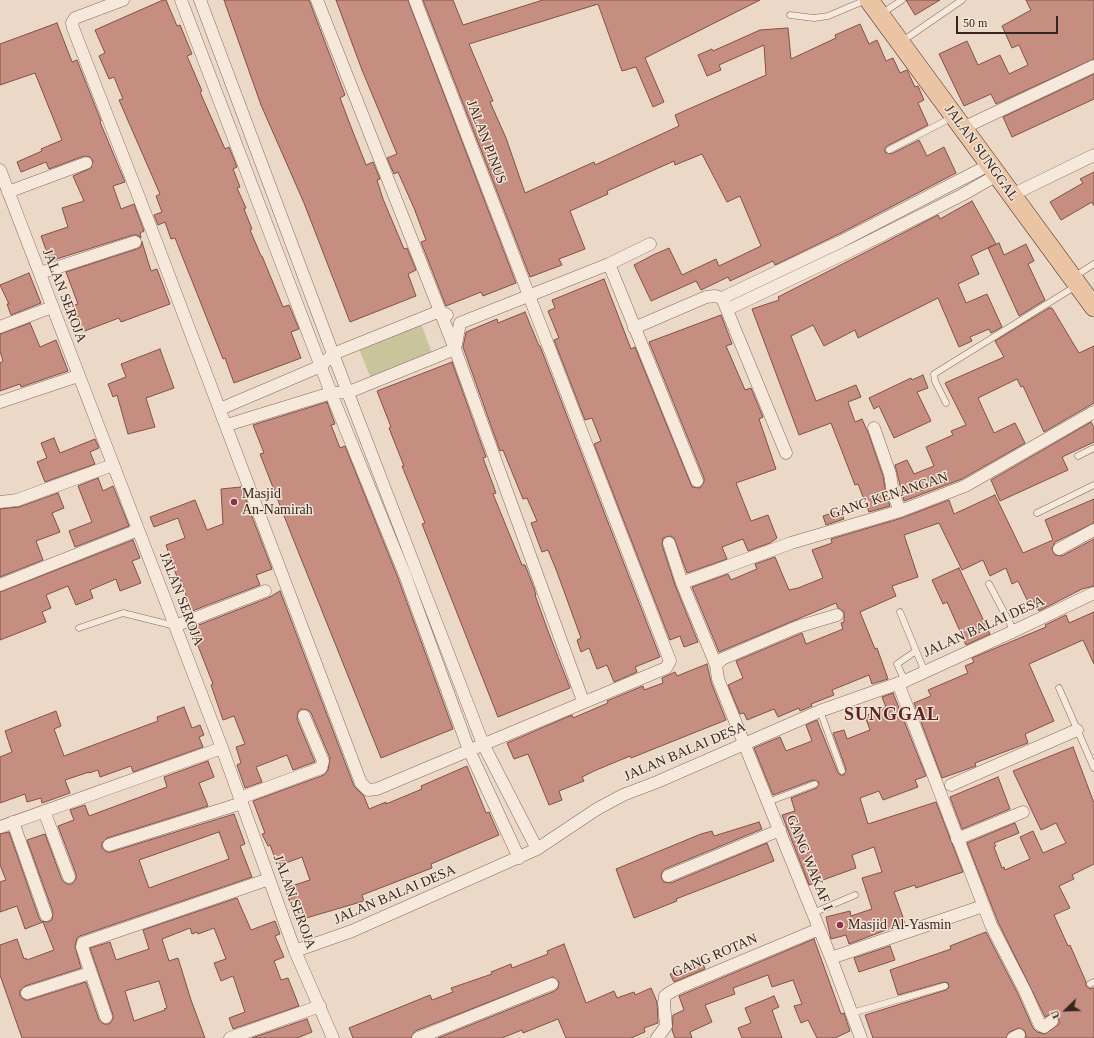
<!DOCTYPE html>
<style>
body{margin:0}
#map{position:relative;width:1094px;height:1038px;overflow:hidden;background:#ebd8c7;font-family:"Times New Roman",serif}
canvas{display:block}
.north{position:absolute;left:1046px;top:990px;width:40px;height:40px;-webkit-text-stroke:3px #f3e4d6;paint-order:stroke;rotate:247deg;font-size:11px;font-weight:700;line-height:16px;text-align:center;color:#372620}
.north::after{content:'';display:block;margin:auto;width:14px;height:18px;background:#372620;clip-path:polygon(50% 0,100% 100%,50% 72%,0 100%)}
.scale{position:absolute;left:956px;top:16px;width:102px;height:18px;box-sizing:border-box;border:2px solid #372620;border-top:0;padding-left:5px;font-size:12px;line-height:14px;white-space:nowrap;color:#372620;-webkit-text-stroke:3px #f3e4d6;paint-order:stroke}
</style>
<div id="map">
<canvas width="1094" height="1038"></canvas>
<div class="north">U</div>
<div class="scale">50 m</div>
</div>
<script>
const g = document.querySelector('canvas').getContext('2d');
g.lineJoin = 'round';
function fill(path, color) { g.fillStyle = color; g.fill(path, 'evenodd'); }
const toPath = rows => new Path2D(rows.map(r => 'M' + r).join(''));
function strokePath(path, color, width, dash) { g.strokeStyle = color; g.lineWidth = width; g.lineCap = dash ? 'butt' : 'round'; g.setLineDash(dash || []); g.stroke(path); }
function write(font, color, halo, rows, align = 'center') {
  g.font = font + ' "Times New Roman",serif'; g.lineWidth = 3; g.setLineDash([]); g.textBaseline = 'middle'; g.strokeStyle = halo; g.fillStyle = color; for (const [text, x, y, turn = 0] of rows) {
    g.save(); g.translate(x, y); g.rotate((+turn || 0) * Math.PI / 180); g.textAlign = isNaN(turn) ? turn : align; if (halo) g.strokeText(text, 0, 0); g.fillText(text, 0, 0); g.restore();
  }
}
const green = toPath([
 [420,321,433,356,371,379,357,344]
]);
const building = toPath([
 [163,0,166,0,177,26,180,25,192,54,187,56,202,91,200,92,225,149,229,147,237,167,233,169,240,187,237,188,246,208,244,209,252,229,250,230,261,256,262,256,283,307,289,305,299,329,291,332,301,358,234,383,225,358,223,359,175,238,171,239,165,222,158,225,154,215,162,212,156,196,160,194,119,100,123,99,114,77,109,79,99,56,105,53,95,30,163,0],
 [224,0,309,0,345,95,340,98,351,127,366,165,373,162,380,179,377,180,383,199,404,249,407,248,416,270,408,274,416,296,350,322,304,203,261,105,224,0],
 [336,0,408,0,516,283,483,296,481,292,446,306,421,242,426,240,414,208,398,172,394,174,387,158,397,154,362,70,336,0],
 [423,0,453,0,463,25,543,0,760,0,645,58,664,102,653,107,636,67,622,71,598,4,469,44,493,101,490,102,506,138,525,193,594,162,595,165,679,126,675,115,766,75,764,45,719,65,721,70,707,76,698,55,712,49,713,51,760,30,788,28,791,59,836,38,835,35,860,24,869,44,877,40,886,61,893,58,900,73,907,70,915,87,918,86,924,100,918,103,928,125,887,146,885,149,885,152,891,154,919,140,927,156,944,147,956,173,839,234,775,265,773,261,730,281,728,277,701,290,696,281,651,301,634,265,653,255,669,248,682,275,716,259,719,266,761,246,740,196,727,202,702,154,675,165,674,161,607,191,608,194,570,211,585,249,559,259,562,265,530,277,423,0],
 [906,0,940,0,915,15,906,0],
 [1026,0,1094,0,1094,59,996,104,991,94,964,106,939,54,967,41,978,65,1000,55,1009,74,1028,65,1019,45,1012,48,1002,26,1031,10,1026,0],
 [57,23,72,62,77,60,101,121,100,122,125,182,113,186,121,209,134,204,144,231,140,233,141,238,137,235,133,235,50,261,41,236,68,227,62,208,84,201,73,176,91,168,93,161,90,157,84,156,49,169,46,162,21,172,17,162,42,151,41,149,62,140,35,73,0,85,0,44,57,23],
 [1094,74,1094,99,1012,137,1003,117,1094,74],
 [1094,172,1094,206,1092,202,1061,220,1050,202,1083,183,1080,179,1094,172],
 [972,201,996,244,971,256,979,274,958,284,966,303,987,294,1002,327,991,333,989,329,970,337,972,341,959,347,938,298,858,338,855,330,824,346,813,325,791,336,816,401,856,385,861,397,848,402,855,422,862,419,869,435,883,476,886,494,890,506,869,512,858,484,855,485,831,423,799,435,752,309,779,300,778,297,870,250,938,215,940,219,972,201],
 [142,242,151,271,157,269,170,304,121,322,119,318,82,332,72,306,78,304,66,272,137,249,141,247,142,242],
 [999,243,1004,255,1026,244,1034,261,1028,264,1045,300,1019,316,988,248,999,243],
 [29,273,41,303,11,315,7,304,9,304,0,285,29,273],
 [604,279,631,349,635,347,692,487,700,488,704,482,704,478,649,342,721,315,732,344,726,346,745,390,751,388,763,417,759,419,776,469,736,483,751,521,768,515,777,538,770,543,748,551,743,539,722,547,727,559,687,573,674,538,670,536,663,538,662,545,675,585,698,642,684,647,680,636,670,640,594,444,601,441,592,418,585,420,554,340,559,338,548,311,555,308,552,300,604,279],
 [1049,308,1052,308,1079,353,1094,346,1094,403,1044,432,1023,386,1021,387,1017,379,978,398,994,433,1015,423,1025,443,962,479,904,501,895,465,907,460,914,474,934,466,926,447,953,435,951,431,966,425,945,383,1004,357,995,341,1049,308],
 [525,312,539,346,540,346,660,657,635,667,637,672,614,682,607,665,597,669,589,648,581,652,577,640,581,638,557,572,548,550,542,552,531,523,537,521,527,498,523,499,503,450,500,451,463,347,466,332,497,319,498,323,525,312],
 [30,323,40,347,56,340,68,371,21,387,20,384,0,391,0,363,3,361,0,351,0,334,30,323],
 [160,349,174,388,146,398,155,427,128,434,117,395,113,397,108,384,126,377,121,364,160,349],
 [452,362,486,457,483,458,496,493,493,494,522,565,525,565,534,588,536,595,535,595,548,631,570,688,498,717,422,524,425,523,402,466,404,466,389,428,391,427,377,391,452,362],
 [923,375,928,388,917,392,931,421,894,438,879,406,874,409,869,398,911,378,912,380,923,375],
 [327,402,335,424,331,425,340,448,345,446,398,578,453,729,381,758,290,531,260,454,264,453,253,425,327,402],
 [1091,422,1094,427,1094,442,1062,457,1068,470,1000,501,991,480,1091,422],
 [54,438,60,453,95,439,99,448,90,452,95,464,45,482,37,462,47,458,41,443,54,438],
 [98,478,103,491,113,486,129,526,75,547,69,531,92,522,78,486,98,478],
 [241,487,247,502,248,516,251,514,272,569,256,575,260,585,192,611,180,579,178,580,166,545,185,538,178,518,154,527,150,517,195,500,207,530,223,524,221,489,241,487],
 [58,493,64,508,52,513,60,532,36,541,43,560,0,577,0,509,19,507,58,493],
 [995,495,1023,553,1053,540,1045,520,1094,499,1094,523,1055,542,1052,549,1055,555,1062,556,1094,539,1094,586,1082,589,1039,611,1034,601,1029,604,1018,581,1012,584,1006,568,990,576,983,560,962,570,939,523,904,535,918,577,892,586,896,596,860,612,875,649,877,648,888,679,872,684,869,675,832,690,834,695,811,704,812,706,800,711,799,708,778,717,774,709,747,720,744,713,740,714,728,685,743,678,736,661,800,634,802,633,806,644,843,629,841,623,844,622,844,612,838,608,836,603,719,652,692,587,728,574,731,580,757,569,755,564,775,557,789,590,798,588,823,578,812,550,832,543,831,539,902,518,949,500,954,514,995,495],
 [841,510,844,519,826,525,823,516,841,510],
 [133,540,140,558,132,561,141,583,120,591,116,579,90,590,93,598,76,605,68,586,46,595,51,608,42,612,46,622,0,640,0,592,133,540],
 [959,568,990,634,966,645,947,602,943,604,932,580,959,568],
 [280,591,354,786,364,796,369,809,386,802,386,804,422,789,421,786,467,766,486,813,489,812,499,835,431,864,432,868,362,895,364,901,296,921,285,888,310,880,302,857,278,866,270,845,268,846,262,834,265,833,253,801,324,775,328,770,330,758,311,713,308,710,301,709,298,712,297,719,315,762,293,770,287,755,256,767,262,782,245,788,237,765,241,763,236,747,245,744,234,716,223,720,211,685,213,684,191,628,268,598,280,591],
 [1094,612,1094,664,1083,640,1029,664,1054,721,1025,734,1028,743,975,763,976,766,942,778,914,703,931,696,928,690,968,673,965,666,974,662,972,658,1046,627,1045,625,1066,615,1069,623,1094,612],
 [707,664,711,682,726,720,631,758,630,756,594,771,582,777,584,781,559,791,562,800,549,805,528,754,514,759,507,743,572,715,573,718,608,703,607,701,643,686,644,690,663,683,662,678,669,675,675,672,677,676,707,664],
 [893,693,926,776,915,780,918,787,883,800,879,791,860,798,868,824,936,802,963,872,916,888,915,885,894,892,905,923,849,944,846,935,831,939,826,917,850,911,851,916,872,909,862,878,882,872,874,847,852,855,856,868,809,885,782,815,795,811,791,798,817,788,819,782,813,780,773,795,754,748,780,737,786,751,812,741,806,725,817,720,838,773,841,775,844,775,846,769,833,733,844,730,847,739,870,730,865,716,886,707,882,697,893,693],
 [184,707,192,728,200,725,204,735,199,737,203,747,133,772,131,766,100,777,98,770,89,773,89,772,65,780,70,793,42,803,41,798,27,802,25,794,0,803,0,757,12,752,5,731,56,711,61,726,54,729,64,756,158,721,157,717,184,707],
 [1073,747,1094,803,1094,864,1072,875,1074,879,1059,886,1070,908,1054,915,1068,946,1070,945,1086,982,1086,986,1090,989,1094,988,1094,1038,1026,1038,1025,1031,1019,1028,1009,1032,1006,1038,873,1038,865,1015,946,990,949,987,948,983,944,982,898,995,890,970,951,949,950,946,986,932,1018,994,1033,1028,1037,1032,1045,1034,1059,1024,1059,1020,1055,1014,1051,1014,1045,1017,998,922,967,843,1015,823,1019,833,994,843,996,846,994,847,1002,868,1004,867,1005,870,1030,859,1020,837,1033,831,1043,853,1066,843,1056,823,1041,830,1013,771,1073,747],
 [208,761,214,777,199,783,208,806,107,838,102,843,102,848,107,852,111,852,234,814,245,844,240,846,252,877,80,936,77,938,75,946,81,968,25,986,20,991,20,996,25,1000,29,1000,86,982,99,1020,104,1024,109,1024,113,1019,113,1015,90,948,110,942,116,960,149,949,143,930,237,898,251,930,275,921,280,934,275,936,284,957,274,961,281,980,288,978,299,1006,233,1029,229,1018,245,1012,233,976,221,981,214,963,226,959,214,928,198,934,197,932,192,934,190,928,162,939,169,961,178,958,191,1000,205,1038,22,1038,0,975,0,945,17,939,24,959,26,958,27,960,54,950,43,922,25,929,17,906,0,912,0,882,6,880,0,865,0,834,9,832,39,918,41,921,48,922,52,920,53,912,27,840,45,834,62,880,67,884,72,884,76,879,76,874,58,826,74,820,70,810,85,805,89,816,167,787,164,777,208,761],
 [219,832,229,859,149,888,139,860,219,832],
 [159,981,167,1008,164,1009,165,1010,134,1021,125,991,159,981],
 [998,777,1010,809,962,829,950,797,998,777],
 [759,822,762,829,665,869,662,872,661,878,664,882,671,883,767,843,774,861,676,899,677,901,634,918,616,869,701,834,712,831,714,836,759,822],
 [814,939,841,1014,844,1013,850,1031,835,1038,817,1038,808,1020,801,1023,794,1006,802,1004,793,980,772,987,768,975,733,988,735,994,705,1005,712,1022,690,1032,692,1038,675,1038,672,1030,673,1015,684,1010,679,996,814,939],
 [564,944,586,1003,614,991,617,998,634,992,635,995,651,988,657,1002,658,1023,644,1028,645,1032,631,1038,566,1038,558,1019,523,1033,522,1030,502,1038,438,1038,555,991,558,988,559,982,553,977,415,1031,411,1038,353,1038,349,1028,430,995,432,1000,453,992,451,988,492,974,491,972,511,964,512,968,548,954,547,951,564,944],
 [890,946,895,960,859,972,854,958,890,946],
 [702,961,705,969,674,982,670,974,702,961],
 [774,996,779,1007,772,1010,782,1038,742,1038,738,1028,751,1023,745,1008,774,996],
 [307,1019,312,1032,297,1038,252,1038,307,1019]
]);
const service = toPath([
 [881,14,902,0],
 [790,15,814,18,828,16,866,0],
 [901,42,962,0],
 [889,150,953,117],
 [1075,276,1094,264],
 [946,403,935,381,934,374,1076,286],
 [1078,456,1094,448],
 [1037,513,1094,485],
 [989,584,1014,631],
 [900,612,924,670],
 [79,628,123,613,175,626],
 [905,681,897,664,916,651],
 [1059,688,1094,768],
 [820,711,842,771],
 [768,802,815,784],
 [813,913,855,895],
 [1090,984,1094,982],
 [852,1013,945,986]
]);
const minor = toPath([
 [123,0,75,18,72,23,73,28,154,236,361,783,368,790,377,789,666,668,670,661,415,0],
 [181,0,331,393,405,575,469,750,519,858],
 [200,0,333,354,483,744,537,849],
 [317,0,455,349,583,701],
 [963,128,1094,66],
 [0,170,222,748,295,951,333,1038],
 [8,192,86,163],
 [1012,195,1094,155],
 [609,264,697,481],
 [40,273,135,242],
 [722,298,842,241,989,165],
 [728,309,848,252,962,195,997,175],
 [460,323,609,264,650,244],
 [0,327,52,307],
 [634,328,706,297,715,296,722,298,786,453],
 [0,402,78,376],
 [220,409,321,366,333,354,440,311,447,315],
 [227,425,331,393,349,392,455,349,460,323],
 [874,428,890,474,893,493,900,511],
 [0,502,17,500,113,465],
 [669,543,682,583,716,665],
 [1059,549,1094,530],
 [682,583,791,543,900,511,965,486,1094,412],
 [0,585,138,530],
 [837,615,797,627,722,659,716,665,718,679,831,958,861,1038],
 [175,626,265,591],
 [898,683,991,925,1025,991,1040,1025,1044,1027,1052,1021],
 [951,785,1077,730],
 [240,798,321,768,323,761,304,716],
 [44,811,69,877],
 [13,822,46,915],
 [0,827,222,748],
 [957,839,1023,812],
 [109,845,242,803],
 [668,876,780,830],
 [295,951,352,931,537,849,597,809,623,795,657,782,820,711,905,681,1014,631,1094,593],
 [831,958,983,906],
 [27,993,90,973],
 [106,1017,82,947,83,943,269,879],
 [230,1038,320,1006],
 [418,1038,552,984],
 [657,1038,666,1026,664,1003,665,996,669,993,678,988,819,929],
 [1013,1038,1019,1035]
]);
const primary = toPath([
 [869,0,1094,307]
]);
const markers = [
 [234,502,4,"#8f3348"],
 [840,925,4,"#8f3348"]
];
const streetNames = [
 ["JALAN PINUS",486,142,69],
 ["JALAN SUNGGAL",981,153,54],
 ["JALAN SEROJA",64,296,69],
 ["GANG KENANGAN",889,496,-18],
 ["JALAN SEROJA",181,599,69],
 ["JALAN BALAI DESA",984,627,-24],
 ["JALAN BALAI DESA",685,752,-23],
 ["GANG WAKAF I",809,863,68],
 ["JALAN BALAI DESA",395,895,-23],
 ["JALAN SEROJA",294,902,70],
 ["GANG ROTAN",715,956,-23]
];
const poiNames = [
 ["Masjid",242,494],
 ["An-Namirah",242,510],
 ["Masjid Al-Yasmin",848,925]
];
const districtNames = [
 ["SUNGGAL",892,715]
];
fill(green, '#c8c49c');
fill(building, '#c68e80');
strokePath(building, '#825046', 1);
strokePath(service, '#856a5e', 7);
strokePath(minor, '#856a5e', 13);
strokePath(primary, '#543a32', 20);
strokePath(service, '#f6e8da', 6);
strokePath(minor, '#f6e8da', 12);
strokePath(primary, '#ebc4a3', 19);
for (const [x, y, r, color] of markers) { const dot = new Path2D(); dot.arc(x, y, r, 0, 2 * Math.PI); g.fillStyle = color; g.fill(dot); strokePath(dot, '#f3e4d6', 1.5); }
write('14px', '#372620', '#f3e4d6', streetNames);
write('14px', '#372620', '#f3e4d6', poiNames, 'left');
g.letterSpacing = '1px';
write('bold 18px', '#602324', '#f3e4d6', districtNames);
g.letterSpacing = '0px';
</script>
